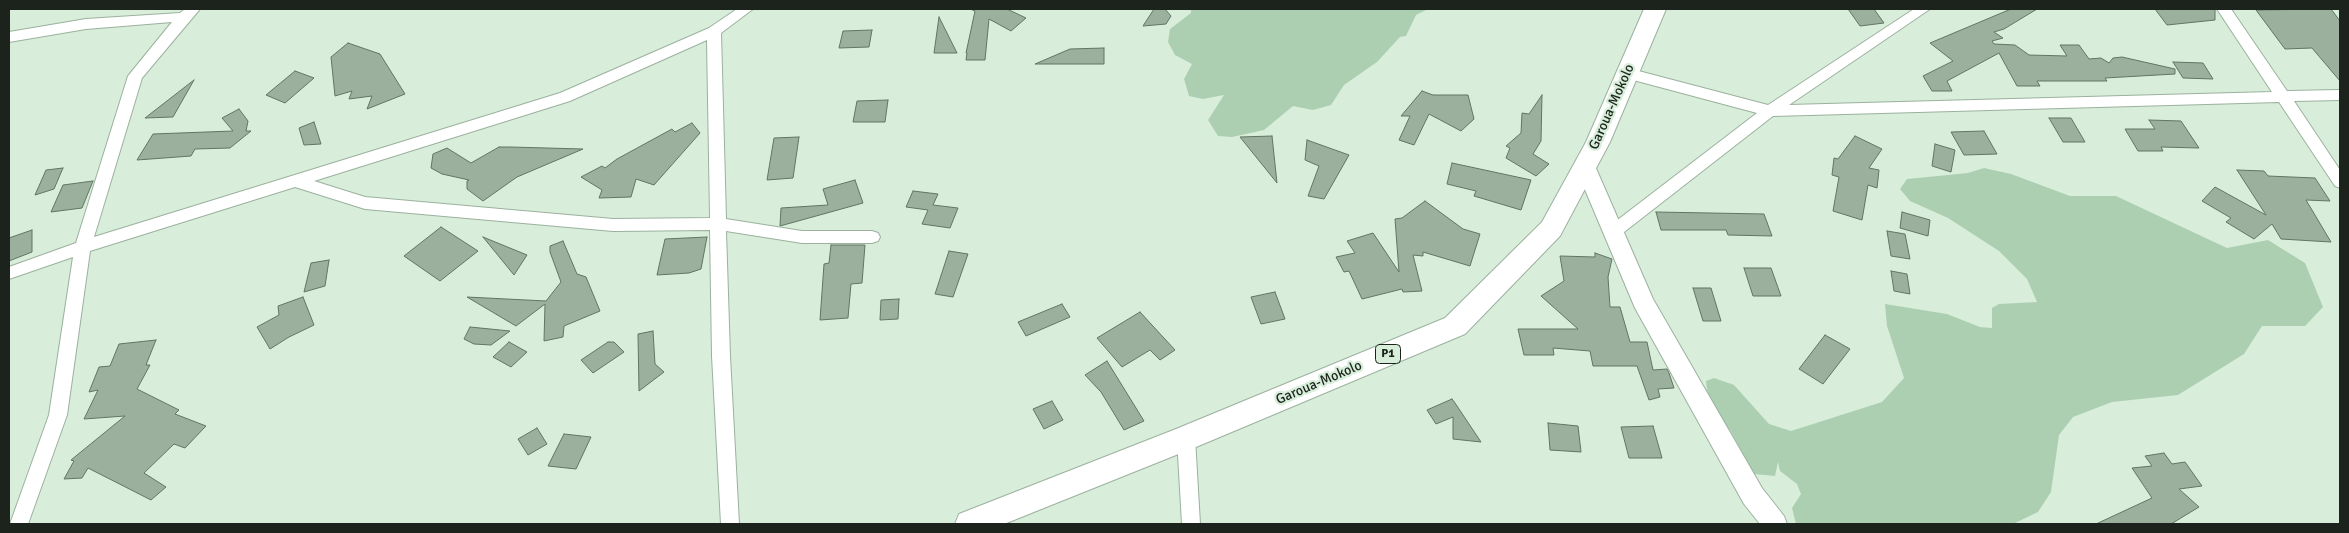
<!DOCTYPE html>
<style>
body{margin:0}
#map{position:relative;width:2349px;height:533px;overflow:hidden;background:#d8eeda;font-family:Signika,sans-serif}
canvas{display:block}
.frame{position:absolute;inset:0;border:10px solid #1b231c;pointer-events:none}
</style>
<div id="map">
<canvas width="2349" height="533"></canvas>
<div class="frame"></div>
</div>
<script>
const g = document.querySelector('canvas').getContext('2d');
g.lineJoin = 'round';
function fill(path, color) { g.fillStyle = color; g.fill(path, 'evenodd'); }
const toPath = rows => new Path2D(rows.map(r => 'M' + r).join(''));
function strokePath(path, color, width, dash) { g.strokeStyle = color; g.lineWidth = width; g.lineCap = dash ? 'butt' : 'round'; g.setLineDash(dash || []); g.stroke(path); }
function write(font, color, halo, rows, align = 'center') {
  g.font = font + ' Signika,sans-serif'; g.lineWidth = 4.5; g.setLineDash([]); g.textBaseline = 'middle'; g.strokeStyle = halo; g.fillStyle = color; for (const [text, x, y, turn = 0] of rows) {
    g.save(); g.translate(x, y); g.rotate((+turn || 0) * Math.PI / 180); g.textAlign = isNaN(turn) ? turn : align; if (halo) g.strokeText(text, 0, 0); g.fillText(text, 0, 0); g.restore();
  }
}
const green = toPath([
 [1191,9,1428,9,1416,15,1406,36,1400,37,1377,62,1344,85,1331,105,1313,110,1293,106,1264,130,1232,137,1218,136,1208,120,1224,95,1203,99,1189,96,1184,79,1192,64,1175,55,1168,42,1170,29,1191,13],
 [1984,168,2011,174,2070,196,2116,196,2227,248,2268,240,2305,263,2323,307,2305,326,2262,326,2244,354,2178,395,2112,402,2073,417,2059,435,2051,492,2038,512,2013,524,1796,524,1792,508,1801,494,1797,484,1780,471,1778,462,1775,476,1754,474,1730,430,1709,405,1706,381,1714,378,1734,385,1769,424,1791,431,1882,402,1904,378,1887,326,1885,304,1947,314,1980,327,1992,328,1992,308,1999,304,2037,302,2027,279,1999,251,1948,218,1910,201,1900,189,1907,179,1968,173]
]);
const building = toPath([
 [970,9,1007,9,1026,18,1011,31,989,19,985,60,966,60,967,53,966,53,975,11,970,9],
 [1154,9,1165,9,1171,16,1166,24,1143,26,1154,9],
 [1848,9,1874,9,1884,23,1860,26,1848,9],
 [2011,9,2037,9,2004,29,1994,32,2003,38,1992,41,1994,44,2015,45,2029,55,2067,56,2060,45,2079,45,2089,59,2101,58,2109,63,2113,58,2122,57,2175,69,2175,74,2105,78,2107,81,2037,81,2040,86,2017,86,1999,53,1947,81,1952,91,1932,91,1923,76,1953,61,1930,43,2011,9],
 [2155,9,2215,9,2215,20,2167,25,2155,9],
 [2331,9,2340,21,2340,81,2312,48,2285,49,2256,10,2331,9],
 [939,17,957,53,934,53,939,17],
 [872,30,869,47,839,48,843,31,872,30],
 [348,43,380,54,405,94,367,109,372,96,349,99,352,91,335,96,331,57,348,43],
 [1104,48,1104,64,1035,64,1070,49,1104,48],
 [2173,62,2203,63,2213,79,2183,78,2173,62],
 [295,71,314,78,285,103,266,95,295,71],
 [194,80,173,117,145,118,194,80],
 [1422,91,1433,95,1468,95,1474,119,1461,131,1429,114,1414,145,1399,140,1410,116,1401,116,1422,91],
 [1542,95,1541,141,1533,154,1549,164,1536,176,1506,158,1510,148,1506,146,1521,133,1522,113,1529,114,1542,95],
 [888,100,885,122,853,122,857,101,888,100],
 [239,109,248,121,246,131,251,131,230,148,195,149,191,156,137,160,153,134,233,131,222,118,239,109],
 [2049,118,2071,118,2085,142,2063,142,2049,118],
 [2149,120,2181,121,2199,148,2161,147,2163,151,2138,151,2125,129,2155,129,2149,120],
 [314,122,321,144,304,145,299,128,314,122],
 [692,123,700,133,654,185,636,179,631,197,599,198,602,190,581,177,602,166,605,168,617,159,672,129,675,132,692,123],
 [1984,131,1997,154,1964,155,1951,132,1984,131],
 [1272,136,1277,183,1240,137,1272,136],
 [1855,136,1882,149,1869,168,1879,170,1877,188,1868,185,1862,220,1833,211,1839,177,1832,175,1834,158,1838,159,1855,136],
 [799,137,793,178,767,180,774,138,799,137],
 [1307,140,1349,155,1324,199,1308,196,1319,166,1305,160,1307,140],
 [1935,144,1955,150,1951,172,1932,166,1935,144],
 [499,147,510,147,583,149,517,177,483,201,467,189,467,181,469,180,442,174,431,168,433,154,447,148,471,163,499,147],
 [1452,163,1531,180,1521,210,1474,196,1476,191,1447,184,1452,163],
 [63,168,54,189,35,195,46,170,63,168],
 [2237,170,2264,171,2268,176,2315,178,2330,201,2306,200,2331,242,2281,239,2272,224,2254,239,2226,222,2231,218,2202,201,2215,187,2266,215,2237,170],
 [855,180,863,203,780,226,781,208,828,205,823,189,855,180],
 [93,181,82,208,51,212,63,185,93,181],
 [913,191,938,194,933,205,958,208,950,228,922,224,928,210,906,207,913,191],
 [1425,201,1463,229,1480,234,1470,266,1423,252,1423,256,1413,255,1422,291,1403,292,1402,289,1362,299,1349,271,1344,272,1336,257,1355,253,1347,241,1373,233,1399,272,1395,219,1402,218,1425,201],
 [1656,212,1764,214,1772,236,1728,235,1726,230,1661,230,1656,212],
 [1902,212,1930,220,1928,236,1900,228,1902,212],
 [441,227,478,251,440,281,404,256,441,227],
 [32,230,32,252,9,261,9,238,32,230],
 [1887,231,1905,234,1910,259,1891,256,1887,231],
 [483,237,527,255,514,275,483,237],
 [707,237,701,269,689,273,657,275,665,239,707,237],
 [563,241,577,274,586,277,600,311,564,326,563,337,544,341,545,304,516,326,467,297,546,301,561,282,550,252,550,246,563,241],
 [831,245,865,245,862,283,851,284,848,318,820,320,824,264,829,263,831,245],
 [949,251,968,254,953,297,935,294,949,251],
 [1595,253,1612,259,1608,277,1610,307,1620,307,1630,342,1647,342,1653,370,1667,369,1669,373,1674,388,1658,389,1660,397,1649,400,1637,366,1593,366,1590,351,1553,348,1554,355,1524,355,1518,329,1578,329,1541,296,1564,281,1560,256,1595,257,1595,253],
 [329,260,325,286,304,292,311,263,329,260],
 [1744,268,1771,268,1781,296,1753,296,1744,268],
 [1891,271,1907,274,1910,294,1894,291,1891,271],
 [1693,288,1711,288,1721,321,1703,321,1693,288],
 [1275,292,1285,319,1261,324,1251,297,1275,292],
 [303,297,314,325,289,337,270,349,257,327,279,315,278,306,303,297],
 [899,299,898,319,880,320,881,300,899,299],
 [1062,304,1070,317,1026,336,1018,322,1062,304],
 [1140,312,1175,350,1160,360,1150,350,1122,367,1097,338,1140,312],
 [470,327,510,331,491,345,474,344,464,339,470,327],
 [653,331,655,364,664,372,639,391,638,334,653,331],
 [1825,335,1850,349,1823,384,1799,369,1825,335],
 [156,340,146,365,150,365,137,389,179,410,175,414,206,426,185,448,174,444,144,473,166,487,151,500,88,468,82,478,64,479,74,461,71,460,125,416,84,419,98,390,89,392,99,367,110,366,119,344,156,340],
 [509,342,527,352,511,367,493,357,509,342],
 [608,342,614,342,624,352,593,373,581,360,608,342],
 [1107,361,1144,421,1124,430,1101,392,1085,375,1107,361],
 [1452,399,1455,403,1481,442,1453,439,1453,417,1436,424,1427,410,1452,399],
 [1052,401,1063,420,1044,429,1033,409,1052,401],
 [1548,423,1578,426,1581,452,1550,450,1548,423],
 [1653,426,1662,458,1629,458,1621,427,1653,426],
 [537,428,547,444,528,455,518,439,537,428],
 [564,434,591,437,576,469,548,466,564,434],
 [2164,453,2172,464,2185,462,2202,486,2179,489,2199,507,2171,524,2096,524,2152,498,2132,468,2152,466,2145,456,2164,453]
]);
const minor = toPath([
 [185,9,200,9,142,78,94,237,560,93,709,28,737,9,753,9,721,33,726,219,802,231,872,231,878,233,880,237,878,241,872,243,802,243,726,231,730,356,739,524,721,524,712,356,710,230,613,231,365,209,295,187,90,251,67,415,28,524,10,524,49,415,73,257,9,279,9,267,76,243,128,76,172,22,86,29,9,42,9,32,86,19,180,13,185,9],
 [707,40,710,218,613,219,365,197,314,181,570,101,707,40],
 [1914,9,1930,9,1789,105,2272,92,2217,9,2231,9,2287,91,2340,90,2340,100,2294,101,2340,170,2340,188,2335,186,2279,102,1773,116,1619,236,1613,238,1607,236,1605,232,1607,228,1757,113,1622,77,1620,73,1622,69,1627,68,1768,105,1914,9],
 [1186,430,1192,432,1195,438,1200,524,1182,524,1177,438,1180,432,1186,430]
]);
const tertiary = toPath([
 [1585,159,1592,161,1595,166,1653,299,1762,488,1784,516,1787,524,1760,524,1744,504,1635,308,1575,166,1578,161,1585,159]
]);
const primary = toPath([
 [1644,9,1666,9,1610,142,1560,236,1465,334,1196,447,1004,524,955,524,959,514,1176,429,1445,318,1542,222,1586,142,1644,9]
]);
const shields = [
 [1388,354,25]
];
const shieldNames = [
 ["P1",1388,354]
];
const streetNames = [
 ["Garoua-Mokolo",1612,107,-66],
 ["Garoua-Mokolo",1319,383,-23]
];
fill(green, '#accfb1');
fill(building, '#9bb19e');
strokePath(building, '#617563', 1);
strokePath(minor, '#9bb19e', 2);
strokePath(tertiary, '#9bb19e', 2);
strokePath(primary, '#9bb19e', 2);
fill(minor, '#fff');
fill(tertiary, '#fff');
fill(primary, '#fff');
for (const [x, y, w] of shields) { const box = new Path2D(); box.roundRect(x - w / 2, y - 9.5, w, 19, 4); g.fillStyle = '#d8eeda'; g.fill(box); strokePath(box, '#1b231c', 1); }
write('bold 12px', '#1b231c', null, shieldNames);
write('14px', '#1b231c', '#d8eeda', streetNames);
</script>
